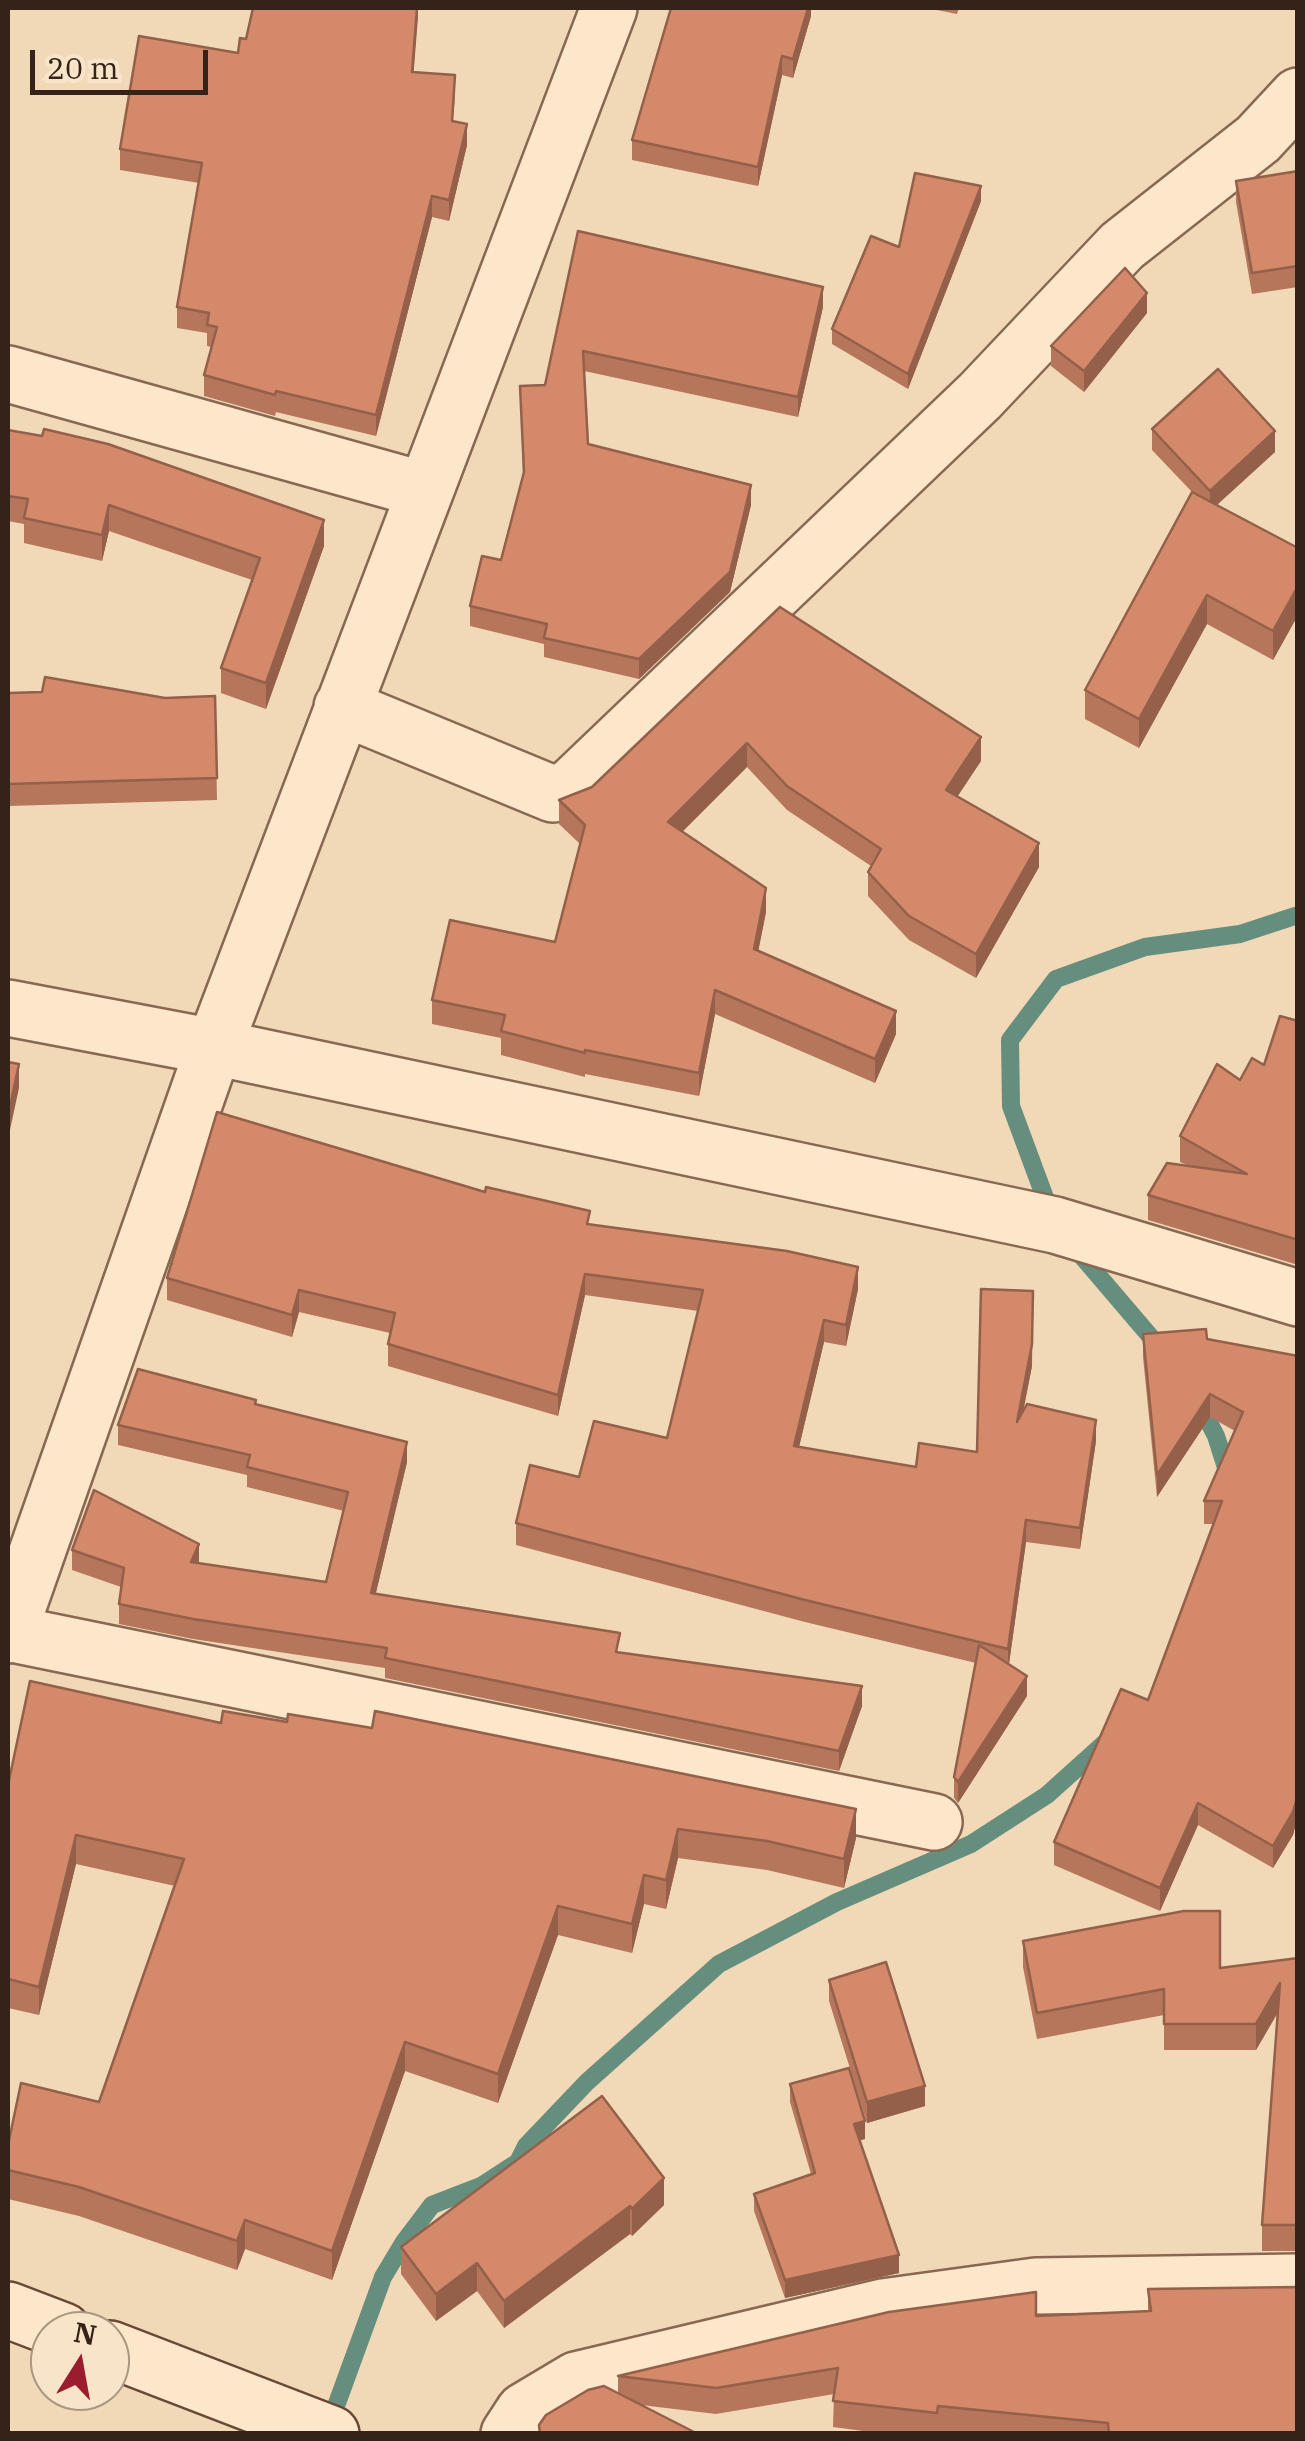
<!DOCTYPE html>
<style>
body{margin:0}
#map{position:relative;width:1305px;height:2441px;overflow:hidden;background:#f1d9b8;font-family:"IBM Plex Serif",serif}
canvas{display:block}
.frame{position:absolute;inset:0;border:10px solid #352319;pointer-events:none}
.north{position:absolute;left:30px;top:2311px;width:100px;height:100px;box-sizing:border-box;background:#f8e4c8;border:2px solid #aa9782;border-radius:50%;rotate:11deg;font-size:28px;font-weight:700;line-height:40px;text-align:center;color:#352319}
.north::after{content:'';display:block;margin:auto;width:35px;height:45px;background:#9b1d2d;clip-path:polygon(50% 0,100% 100%,50% 72%,0 100%)}
.scale{position:absolute;left:30px;top:50px;width:178px;height:45px;box-sizing:border-box;border:5px solid #352319;border-top:0;padding-left:12px;font-size:30px;line-height:35px;white-space:nowrap;color:#352319;-webkit-text-stroke:8px #f8e4c8;paint-order:stroke}
</style>
<div id="map">
<canvas width="1305" height="2441"></canvas>
<div class="frame"></div>
<div class="north">N</div>
<div class="scale">20 m</div>
</div>
<script>
const g = document.querySelector('canvas').getContext('2d');
g.lineJoin = 'round';
const toPath = rows => new Path2D(rows.map(r => 'M' + r).join(''));
function strokePath(path, color, width, dash) { g.strokeStyle = color; g.lineWidth = width; g.lineCap = dash ? 'butt' : 'round'; g.setLineDash(dash || []); g.stroke(path); }
function fill(path, color) { g.fillStyle = color; g.fill(path, 'evenodd'); }
const stream = toPath([
 [1051,1214,1011,1106,1010,1040,1056,979,1145,947,1240,934,1298,915],
 [1074,1247,1161,1349],
 [1199,1403,1216,1436,1230,1480],
 [328,2428,383,2277,404,2242,432,2205,481,2186,518,2162,526,2146,587,2082,719,1964,837,1902,971,1844,1047,1795,1107,1741]
]);
const minor = toPath([
 [8,374,424,490],
 [342,707,553,794,570,788,980,396,1122,246,1258,139,1298,96],
 [8,1008,214,1047,1055,1225,1298,1298],
 [8,1633,934,1822],
 [8,1635,214,1047,609,8],
 [509,2434,524,2411,576,2380,883,2307,1036,2286,1298,2282]
]);
const secondary = toPath([
 [8,2310,63,2331],
 [110,2349,331,2434]
]);
const wall = toPath([
 [418,8,413,72,455,96,453,121,467,145,449,221,432,217,376,436,276,412,275,416,204,396,204,375,211,347,207,346,207,333,177,328,177,307,199,183,120,170,120,149,238,53,246,39],
 [811,8,811,16,793,78,782,75,758,186,632,160,632,140],
 [927,8,959,8,957,14],
 [1298,171,1298,287,1252,294,1236,202,1236,181],
 [981,201,908,389,832,344,832,329,899,247],
 [578,231,823,307,798,417,584,371,588,444,751,505,730,592,639,679,544,657,544,644,470,626,470,606,501,560,523,475,520,386,545,385],
 [1147,313,1084,392,1051,366,1051,346],
 [1152,429,1275,452,1217,505,1298,548,1298,615,1273,660,1207,624,1139,748,1085,719,1085,690,1192,492,1152,450],
 [8,430,324,546,266,709,221,693,221,668,252,580,109,531,102,561,24,543,24,524,8,521],
 [780,607,981,761,957,796,1039,867,976,978,909,940,868,896,868,872,871,866,787,810,747,767,682,832,766,912,758,951,896,1034,875,1083,715,1014,699,1096,585,1074,585,1077,501,1055,501,1038,432,1024,432,1000,555,942,580,844,559,824,559,800,592,787],
 [8,693,165,698,215,696,217,800,8,806],
 [1298,1021,1298,1265,1148,1220,1148,1195,1187,1165,1180,1162,1180,1136,1240,1080,1264,1065],
 [590,1225,858,1289,846,1346,824,1342,799,1447,916,1467,977,1452,1032,1366,1023,1411,1096,1441,1080,1549,1026,1542,1009,1664,1027,1696,958,1803,954,1798,954,1777,976,1663,805,1622,516,1545,516,1523,579,1477,667,1438,698,1311,585,1295,558,1416,388,1366,388,1344,390,1333,299,1312,292,1337,167,1300,167,1278],
 [1143,1334,1207,1339,1298,1356,1298,1816,1293,1835,1273,1868,1198,1825,1160,1911,1054,1865,1054,1842,1148,1700,1213,1524,1204,1524,1204,1501,1235,1431,1210,1417,1157,1497,1143,1357],
 [256,1404,407,1462,376,1593,620,1653,862,1706,839,1771,385,1678,385,1668,193,1639,119,1624,119,1604,121,1587,72,1570,72,1550,199,1563,326,1582,344,1511,247,1487,247,1475,118,1445,118,1425],
 [221,1723,856,1838,844,1888,767,1870,678,1858,666,1909,644,1904,632,1953,558,1935,498,2103,405,2071,332,2280,245,2249,237,2270,79,2216,8,2199,8,2145,99,2102,175,1886,76,1864,39,2015,8,2008,8,1785],
 [1023,1941,1220,1968,1298,1958,1298,2251,1262,2251,1262,2225,1277,2013,1256,2050,1164,2050,1164,2015,1037,2039,1023,1967],
 [829,1980,925,2106,867,2123,829,2001],
 [790,2084,865,2139,859,2140,899,2273,785,2298,754,2211,754,2194,811,2174,790,2102],
 [602,2096,664,2205,632,2236,630,2234,504,2328,477,2291,436,2321,401,2274,401,2247],
 [1148,2289,1298,2434,951,2434,938,2432,938,2434,886,2434,833,2427,834,2394,716,2414,641,2405,618,2393,618,2376,1036,2316,1148,2311]
]);
const shadedWall = toPath([
 [417,8,418,17,412,93,412,72],
 [808,8,811,8,811,16,793,78,793,59],
 [782,56,782,75,758,186,758,167],
 [467,124,467,145,449,221,449,200],
 [981,186,981,201,908,389,908,374],
 [432,196,432,217,376,436,376,415],
 [823,287,823,307,798,417,798,397],
 [1147,293,1147,313,1084,392,1084,371],
 [1275,431,1275,452,1210,511,1210,491],
 [751,485,751,505,730,592,639,679,639,659],
 [109,505,109,531,102,561,102,535],
 [324,520,324,546,266,709,266,683],
 [1298,586,1298,615,1273,660,1273,631],
 [1207,595,1207,624,1139,748,1139,719],
 [981,737,981,761,946,814,946,790],
 [747,743,747,767,668,846,668,822],
 [1039,843,1039,867,976,978,976,954],
 [766,888,766,912,754,973,754,949],
 [715,990,715,1014,699,1096,699,1073],
 [896,1011,896,1034,875,1083,875,1059],
 [19,1064,19,1088,8,1139,8,1116],
 [858,1267,858,1289,846,1346,846,1325],
 [585,1274,585,1295,558,1416,558,1395],
 [299,1290,299,1312,292,1337,292,1315],
 [1033,1291,1032,1366,1017,1443,1017,1422],
 [824,1320,824,1342,794,1468,794,1446],
 [1210,1394,1210,1417,1157,1497,1157,1475],
 [1096,1420,1096,1441,1080,1549,1080,1528],
 [407,1442,407,1462,371,1613,371,1593],
 [1026,1520,1026,1542,1008,1671,1008,1649],
 [199,1544,199,1564,191,1562],
 [1027,1676,1027,1696,958,1803,958,1782],
 [862,1686,862,1706,839,1771,839,1751],
 [1298,1794,1298,1816,1293,1835,1273,1868,1273,1846],
 [1198,1803,1198,1825,1160,1911,1160,1888],
 [856,1809,856,1838,844,1888,844,1859],
 [678,1829,678,1858,666,1909,666,1880],
 [76,1835,76,1864,39,2015,39,1987],
 [644,1875,644,1904,632,1953,632,1924],
 [558,1906,558,1935,498,2103,498,2074],
 [1280,1983,1280,2009,1256,2050,1256,2024],
 [405,2042,405,2071,332,2280,332,2251],
 [925,2086,925,2106,867,2123,867,2102],
 [865,2121,865,2139,854,2142,854,2124],
 [664,2178,664,2205,632,2236,632,2209],
 [630,2206,630,2234,504,2328,504,2301],
 [245,2220,245,2249,237,2270,237,2241],
 [899,2255,899,2273,785,2298,785,2280],
 [477,2263,477,2291,436,2321,436,2294]
]);
const building = toPath([
 [253,8,417,8,412,72,455,75,452,121,467,124,449,200,432,196,376,415,276,391,275,395,204,375,217,327,207,325,209,313,177,307,202,163,120,149,139,36,238,53,240,38,246,39,253,8],
 [671,8,808,8,793,59,782,56,758,167,632,140,671,8],
 [1298,171,1298,266,1252,273,1236,181,1298,171],
 [915,173,981,186,908,374,832,329,871,236,899,247,915,173],
 [578,231,823,287,798,397,583,351,588,444,751,485,730,572,639,659,544,638,547,624,470,606,482,556,501,560,524,472,520,386,545,385,578,231],
 [1125,268,1147,293,1084,371,1051,346,1125,268],
 [1218,369,1275,431,1210,491,1152,429,1218,369],
 [44,429,108,444,324,520,266,683,221,668,260,558,109,505,102,535,24,518,28,499,8,496,8,430,42,436,44,429],
 [1192,492,1298,548,1298,586,1273,631,1207,595,1139,719,1085,690,1192,492],
 [780,607,981,737,946,790,1039,843,976,954,909,916,868,872,881,849,787,786,747,743,668,822,766,888,754,949,896,1011,875,1059,715,990,699,1073,585,1050,585,1053,501,1031,505,1015,432,1000,450,920,555,942,585,825,559,800,592,787,780,607],
 [45,677,165,698,215,696,217,778,8,784,8,693,42,692,45,677],
 [1280,1016,1298,1021,1298,1240,1148,1195,1167,1163,1247,1174,1180,1136,1217,1064,1240,1080,1252,1058,1264,1065,1280,1016],
 [8,1062,19,1064,8,1116,8,1062],
 [217,1112,485,1192,486,1187,590,1211,587,1224,787,1251,858,1267,846,1325,824,1320,794,1446,916,1467,919,1443,977,1452,981,1289,1033,1291,1032,1344,1017,1422,1027,1404,1096,1420,1080,1528,1026,1520,1008,1649,805,1600,516,1523,530,1465,579,1477,594,1421,667,1438,703,1290,585,1274,558,1395,388,1344,395,1313,299,1290,292,1315,167,1278,217,1112],
 [1206,1329,1207,1339,1298,1356,1298,1794,1293,1812,1273,1846,1198,1803,1160,1888,1054,1842,1121,1689,1148,1700,1222,1501,1204,1501,1243,1412,1210,1394,1157,1475,1143,1334,1206,1329],
 [138,1369,256,1400,255,1404,407,1442,371,1593,620,1633,616,1652,862,1686,839,1751,385,1658,387,1648,193,1619,119,1604,124,1568,72,1550,94,1490,199,1544,191,1562,326,1582,348,1492,247,1467,250,1455,118,1425,138,1369],
 [979,1645,1027,1676,958,1782,954,1777,979,1645],
 [30,1681,221,1723,223,1711,287,1722,288,1714,372,1728,375,1711,856,1809,844,1859,767,1841,678,1829,666,1880,644,1875,632,1924,558,1906,498,2074,405,2042,332,2251,245,2220,237,2241,79,2187,8,2170,8,2145,21,2083,99,2102,184,1859,76,1835,39,1987,8,1979,8,1785,30,1681],
 [1184,1911,1220,1911,1220,1968,1298,1958,1298,2225,1262,2225,1280,1983,1256,2024,1164,2024,1164,1989,1037,2013,1023,1941,1184,1911],
 [886,1962,925,2086,867,2102,829,1980,886,1962],
 [849,2068,865,2121,854,2124,899,2255,785,2280,754,2194,815,2173,790,2084,849,2068],
 [602,2096,664,2178,632,2209,630,2206,504,2301,477,2263,436,2294,401,2247,602,2096],
 [1298,2287,1298,2434,1109,2434,1108,2423,938,2406,937,2413,833,2401,838,2368,716,2388,618,2376,889,2312,1036,2292,1036,2316,1151,2311,1148,2289,1298,2287],
 [604,2386,698,2434,540,2434,539,2425,546,2415,588,2390,604,2386]
]);
strokePath(stream, '#658e7f', 18);
strokePath(minor, '#886852', 60);
strokePath(secondary, '#694936', 60);
strokePath(minor, '#fce7cb', 55);
strokePath(secondary, '#fce7cb', 55);
fill(wall, '#b5765b');
fill(shadedWall, '#94604a');
fill(building, '#d3896a');
strokePath(building, '#94604a', 2.5);
</script>
